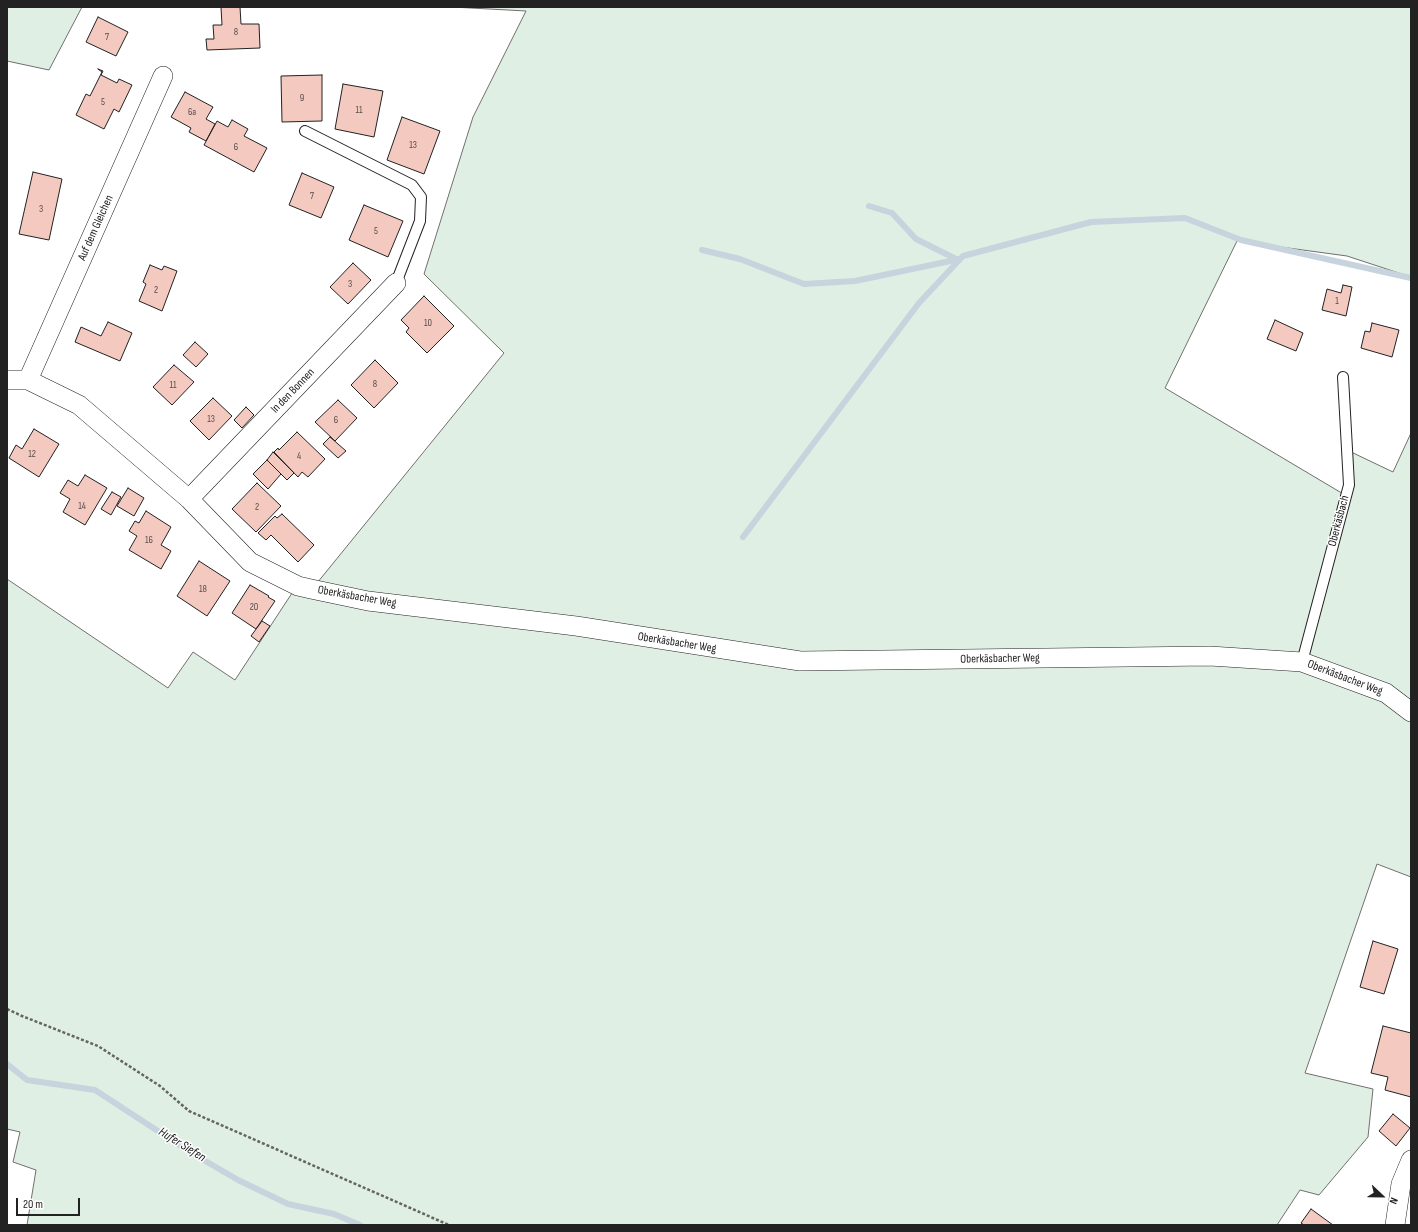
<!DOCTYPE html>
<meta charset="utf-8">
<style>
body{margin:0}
#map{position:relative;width:1418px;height:1232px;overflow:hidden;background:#fff;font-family:"Sofia Sans Condensed",sans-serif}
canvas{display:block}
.frame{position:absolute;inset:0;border:8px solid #222;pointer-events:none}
.north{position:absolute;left:1362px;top:1176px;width:40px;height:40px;-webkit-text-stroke:3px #fff;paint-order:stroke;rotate:112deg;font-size:11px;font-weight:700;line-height:16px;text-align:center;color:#222}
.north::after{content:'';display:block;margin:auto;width:14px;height:18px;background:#222;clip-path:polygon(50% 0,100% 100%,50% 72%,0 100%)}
.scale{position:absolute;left:16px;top:1198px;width:64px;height:18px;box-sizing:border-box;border:2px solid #222;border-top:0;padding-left:5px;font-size:12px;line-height:14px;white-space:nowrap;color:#222;-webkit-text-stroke:3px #fff;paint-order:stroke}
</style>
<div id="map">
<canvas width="1418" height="1232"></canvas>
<div class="frame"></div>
<div class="north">N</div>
<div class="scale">20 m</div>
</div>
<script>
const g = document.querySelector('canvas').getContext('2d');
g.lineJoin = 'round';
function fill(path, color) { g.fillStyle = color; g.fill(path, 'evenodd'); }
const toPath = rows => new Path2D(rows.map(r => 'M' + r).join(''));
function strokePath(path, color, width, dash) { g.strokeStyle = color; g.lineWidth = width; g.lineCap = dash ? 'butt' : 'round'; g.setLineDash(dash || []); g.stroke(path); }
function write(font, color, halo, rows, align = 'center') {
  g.font = font + ' "Sofia Sans Condensed",sans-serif'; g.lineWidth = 3; g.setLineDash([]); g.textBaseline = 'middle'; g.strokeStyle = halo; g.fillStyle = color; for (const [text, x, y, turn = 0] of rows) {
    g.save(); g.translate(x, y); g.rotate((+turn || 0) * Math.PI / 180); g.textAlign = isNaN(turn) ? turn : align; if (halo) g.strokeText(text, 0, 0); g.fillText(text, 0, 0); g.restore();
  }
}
const green = toPath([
 [7,7,82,7,49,70,7,61,7,7],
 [452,7,1411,7,1411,277,1347,256,1237,241,1165,388,1345,495,1300,663,1209,660,1299,670,1387,703,1411,719,1411,877,1377,864,1305,1073,1373,1089,1368,1137,1319,1195,1300,1190,1277,1225,27,1225,36,1170,13,1162,20,1132,7,1129,7,579,168,688,193,652,235,680,296,587,313,588,504,353,424,274,473,117,526,11,452,7],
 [1411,433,1411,706,1306,661,1351,488,1349,451,1393,472,1411,433]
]);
const stream = toPath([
 [869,206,892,213,916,239,956,259],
 [702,250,740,259,804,284,855,281,960,259],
 [743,537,919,303,963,256,1091,222,1185,218,1241,240,1411,278],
 [7,1064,27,1080,95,1090,190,1152,238,1180,288,1204,334,1214,360,1225]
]);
const building = toPath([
 [221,7,240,7,241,24,259,24,260,48,207,50,206,39,214,39,213,25,222,25,221,7],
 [98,17,128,32,116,56,86,42,98,17],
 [98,69,103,71,101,75,117,83,119,79,132,85,119,112,114,109,104,129,76,115,86,94,90,96,102,72,98,69],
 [322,75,322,121,282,122,281,76,322,75],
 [343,84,383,91,374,137,335,129,343,84],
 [185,92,213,107,206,119,215,124,206,141,189,132,191,128,171,117,185,92],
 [402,117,440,131,424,174,387,160,402,117],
 [232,120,248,129,244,136,267,148,254,172,204,145,217,121,228,127,232,120],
 [33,172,62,179,49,240,19,234,33,172],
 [302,173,334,187,321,218,289,205,302,173],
 [364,205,403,221,388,257,349,240,364,205],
 [353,263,371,280,348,304,330,287,353,263],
 [150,265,162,270,164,266,177,271,162,311,139,301,146,284,143,282,150,265],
 [1343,285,1352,287,1346,316,1322,310,1327,289,1341,293,1343,285],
 [424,296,454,326,427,353,406,332,409,328,401,320,424,296],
 [1275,320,1303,333,1296,351,1267,339,1275,320],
 [108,322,132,333,120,361,75,342,81,327,101,336,108,322],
 [1372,323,1399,330,1392,357,1361,348,1365,331,1370,332,1372,323],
 [195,342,208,354,196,367,183,355,195,342],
 [375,360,398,383,374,408,351,385,375,360],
 [174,365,194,382,172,405,153,387,174,365],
 [213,398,232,416,209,440,190,421,213,398],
 [338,400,357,418,335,441,315,422,338,400],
 [246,407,254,415,242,428,234,420,246,407],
 [34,429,59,444,39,477,9,458,16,445,22,449,34,429],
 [297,432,325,459,308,477,302,472,298,477,274,452,278,448,279,450,297,432],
 [330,437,346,451,338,458,323,444,330,437],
 [273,452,294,473,287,480,267,460,273,452],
 [267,460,281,474,268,489,253,474,267,460],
 [85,475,107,488,85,525,63,512,70,499,60,493,68,480,78,486,85,475],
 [257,483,281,506,256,532,232,509,257,483],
 [128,488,144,498,134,516,117,506,128,488],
 [112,492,121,497,111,515,101,509,112,492],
 [146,511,171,527,161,545,171,551,161,569,129,550,137,536,129,531,135,521,139,523,146,511],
 [282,514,314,545,298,562,271,535,266,540,258,533,275,516,277,518,282,514],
 [199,561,230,581,207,616,177,596,199,561],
 [250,585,269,596,268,597,275,601,256,629,232,613,250,585],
 [262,621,270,626,259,642,251,636,262,621],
 [1373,941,1398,949,1384,994,1360,987,1373,941],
 [1383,1026,1411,1033,1411,1097,1385,1090,1388,1077,1371,1073,1383,1026],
 [1393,1114,1410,1128,1396,1146,1379,1131,1393,1114],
 [1311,1209,1333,1225,1304,1225,1301,1223,1311,1209]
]);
const path = toPath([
 [7,1009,22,1016,98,1046,160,1086,189,1111,449,1225]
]);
const service = toPath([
 [305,131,412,185,421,197,420,221,396,283],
 [1302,662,1349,485,1343,377]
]);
const minor = toPath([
 [7,380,28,380,79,405,189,499,250,562,298,586,311,589,368,601,576,626,800,661,1210,656,1302,662,1386,693,1411,712],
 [28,380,163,76],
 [189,499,396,283],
 [1395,1225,1401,1184,1411,1160]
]);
const numberNames = [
 ["8",236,32],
 ["7",107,37],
 ["9",302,98],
 ["5",103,102],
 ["11",359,110],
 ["6a",192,112],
 ["13",413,145],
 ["6",236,147],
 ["7",312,196],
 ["3",41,209],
 ["5",376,231],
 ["3",350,284],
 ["2",156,290],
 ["1",1337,301],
 ["10",428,323],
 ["8",375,384],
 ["11",173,385],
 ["13",211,419],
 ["6",336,420],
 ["12",32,454],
 ["4",299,456],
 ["14",82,506],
 ["2",257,507],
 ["16",149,540],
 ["18",203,589],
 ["20",254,607]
];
const streetNames = [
 ["Auf dem Gleichen",96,228,-66],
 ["In den Bonnen",293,391,-46],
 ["Oberkäsbach",1339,521,-75],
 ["Oberkäsbacher Weg",357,597,10],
 ["Oberkäsbacher Weg",677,643,9],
 ["Oberkäsbacher Weg",1000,659,-1],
 ["Oberkäsbacher Weg",1345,678,21]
];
const waterNames = [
 ["Hufer Siefen",182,1145,32]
];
fill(green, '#e0efe3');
strokePath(green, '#6f6f6f', 1);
strokePath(stream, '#c7d3dd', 6);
fill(building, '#f3c9c0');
strokePath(building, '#222', 1);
strokePath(service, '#222', 12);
strokePath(minor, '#222', 20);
strokePath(path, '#646464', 2.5, [3, 2]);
strokePath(service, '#fff', 10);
strokePath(minor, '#fff', 19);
write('10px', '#564c4a', null, numberNames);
write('12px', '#222', '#fff', streetNames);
write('italic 13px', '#222', '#fff', waterNames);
</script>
